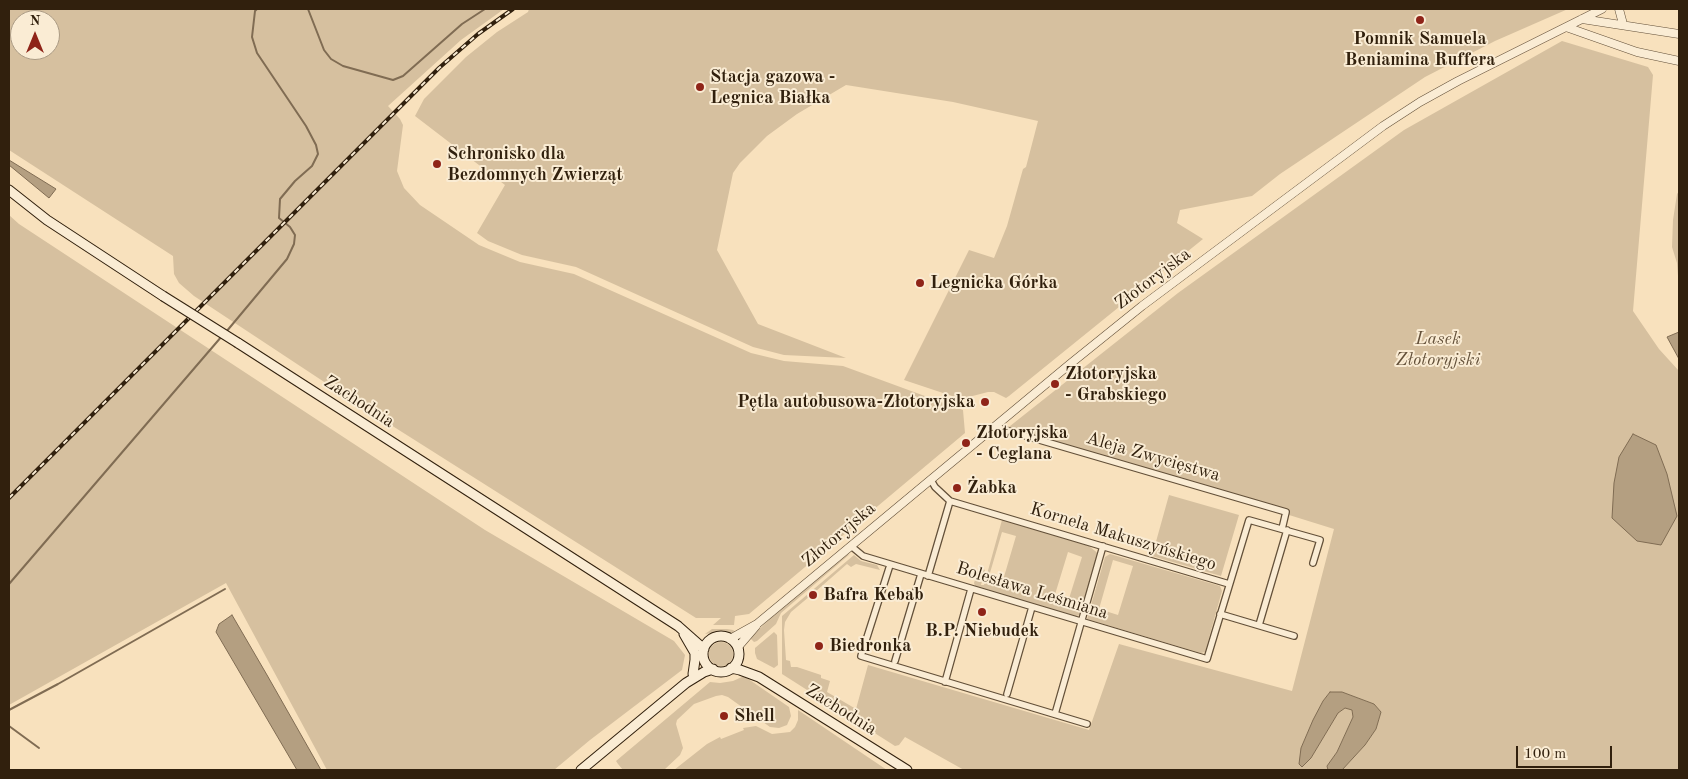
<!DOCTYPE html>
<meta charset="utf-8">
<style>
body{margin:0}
#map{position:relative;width:1688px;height:779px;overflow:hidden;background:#f8e1bd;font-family:"Old Standard TT",serif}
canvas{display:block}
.frame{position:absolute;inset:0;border:10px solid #31200d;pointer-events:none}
.north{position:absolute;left:10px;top:10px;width:50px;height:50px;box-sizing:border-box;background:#faecd4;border:1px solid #aa9a84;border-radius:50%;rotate:0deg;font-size:14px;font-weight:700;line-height:20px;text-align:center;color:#31200d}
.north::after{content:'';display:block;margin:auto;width:18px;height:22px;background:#8f2418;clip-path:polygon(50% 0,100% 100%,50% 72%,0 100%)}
.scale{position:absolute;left:1516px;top:746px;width:96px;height:22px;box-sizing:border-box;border:2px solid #31200d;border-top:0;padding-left:6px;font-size:15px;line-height:18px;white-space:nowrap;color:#31200d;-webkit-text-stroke:4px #faecd4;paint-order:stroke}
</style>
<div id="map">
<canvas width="1688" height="779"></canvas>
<div class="frame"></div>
<div class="north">N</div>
<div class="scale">100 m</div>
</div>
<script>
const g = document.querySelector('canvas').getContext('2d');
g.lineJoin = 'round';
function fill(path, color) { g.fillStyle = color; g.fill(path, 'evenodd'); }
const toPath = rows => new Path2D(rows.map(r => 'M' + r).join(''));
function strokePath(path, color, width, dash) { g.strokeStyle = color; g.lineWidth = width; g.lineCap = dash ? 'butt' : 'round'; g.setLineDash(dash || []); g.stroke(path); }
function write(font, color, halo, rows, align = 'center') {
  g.font = font + ' "Old Standard TT",serif'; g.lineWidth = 4; g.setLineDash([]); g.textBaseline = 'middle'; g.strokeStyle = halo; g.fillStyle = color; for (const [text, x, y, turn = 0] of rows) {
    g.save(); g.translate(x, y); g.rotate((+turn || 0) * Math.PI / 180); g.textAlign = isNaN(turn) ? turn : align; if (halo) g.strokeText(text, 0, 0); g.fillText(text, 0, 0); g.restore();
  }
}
const green = toPath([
 [9,9,504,9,461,40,388,106,400,119,403,125,397,171,404,188,420,205,479,245,520,262,574,274,751,353,784,361,843,366,963,410,965,433,749,614,735,616,734,625,713,625,721,618,696,618,353,401,194,296,179,283,174,274,173,256,9,150],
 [20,20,50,20,50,50,20,50],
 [529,9,1568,9,1495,41,1425,77,1280,174,1252,196,1180,210,1177,223,1203,239,1009,396,1006,398,994,392,988,392,961,399,904,380,969,250,994,258,1007,226,1023,169,1026,167,1038,121,953,102,846,85,797,114,767,136,740,163,733,173,717,250,758,324,846,358,784,355,753,347,576,267,522,255,488,241,477,233,505,185,415,116,424,99,466,57,497,32,528,12],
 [1562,41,1648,67,1653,75,1633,311,1659,349,1679,371,1679,770,1342,770,1365,745,1376,729,1381,712,1374,704,1342,692,1330,692,1323,701,1301,748,1311,758,1338,713,1345,708,1352,710,1353,717,1337,752,1327,766,1328,770,964,770,905,737,899,745,895,746,782,674,782,616,854,555,861,561,877,565,880,570,856,564,851,567,847,564,815,592,817,596,813,599,810,596,791,612,785,622,784,630,786,660,790,661,791,667,797,667,821,675,821,678,830,681,827,692,856,709,868,665,1089,730,1119,644,1292,691,1334,529,1164,476,1005,430,1178,293,1404,130],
 [1679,191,1679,289,1677,263,1672,247,1673,220,1677,194],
 [9,215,19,224,485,530,674,641,685,655,682,670,590,740,554,770,327,770,226,583,9,705],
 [1169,495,1239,515,1221,576,1152,556],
 [1002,520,1089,546,1100,555,1083,615,1075,616,977,588,975,586,974,583,975,580,980,580,983,569,985,570,981,585,984,585],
 [1002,532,1016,536,1001,587,987,583],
 [1068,552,1082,557,1067,605,1053,601],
 [850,554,781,613,776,624,757,641,754,642,750,638,773,616,845,556],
 [1110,554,1220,586,1222,591,1205,652,1201,653,1087,619,1105,557],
 [1113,560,1133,566,1118,615,1099,609],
 [712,629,727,629,733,630,737,633,732,634,720,632,705,634],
 [774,632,777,635,778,665,774,668,757,659,755,653,755,648],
 '709 654a12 12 0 1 1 24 0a12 12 0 1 1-24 0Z',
 [744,676,789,707,791,716,787,725,779,728,770,727,728,697,722,695,716,696,694,704,677,720,676,724,683,748,680,755,664,770,623,770,618,764,616,761,710,682,720,683,733,681],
 [798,710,887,770,674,770,707,744,720,737,721,739,744,730,743,728,756,726,772,734,790,732,795,727,798,720]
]);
const water = toPath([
 [9,160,56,189,49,198,9,165,9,160],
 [1679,332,1679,359,1667,337,1679,332],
 [1633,434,1656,445,1667,474,1677,516,1661,545,1637,541,1612,518,1614,483,1619,457,1633,434],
 [232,615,267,675,321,770,297,770,216,632,219,624,232,615],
 [1330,692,1342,692,1374,704,1381,712,1376,729,1365,745,1342,770,1328,770,1327,766,1337,752,1353,717,1352,710,1345,708,1338,713,1311,758,1302,767,1299,764,1301,748,1313,720,1323,701,1330,692]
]);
const stream = toPath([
 [308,9,324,50,331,59,343,66,393,80,403,76,462,24,485,9],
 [226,332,287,259,294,244,295,235,290,227,279,218,280,199,295,181,312,166,318,154,316,145,306,126,257,53,252,37,255,11,257,9],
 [9,584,222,336],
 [9,710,58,684,225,589],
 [9,726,39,748]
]);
const minor = toPath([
 [995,427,1286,512,1282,529],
 [931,480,935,487,950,501,1229,584],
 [851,546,863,556,1207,659,1249,520,1320,540,1313,563],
 [890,565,861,656,1087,724],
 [928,576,950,501],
 [1220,614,1294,636],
 [1259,625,1287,530],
 [895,661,921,574],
 [945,682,971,589],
 [1007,694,1032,607],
 [1055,714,1103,546]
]);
const tertiary = toPath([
 [1619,9,1623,24],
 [1582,19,1679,34],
 [1566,27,1637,52,1679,61],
 [730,639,757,624,1070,364,1142,306,1383,126,1420,102,1458,81,1602,9],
 [738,647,756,626]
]);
const secondary = toPath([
 [9,190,47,220,163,296],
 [238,343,678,626,704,649],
 [684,634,695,653,695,660,693,674],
 '703 654a18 18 0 1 1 36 0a18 18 0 1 1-36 0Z',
 [731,668,740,670,759,677,907,770],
 [581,770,686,683,704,672,713,669]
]);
const rail = toPath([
 [9,498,439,68,478,34,513,9]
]);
const secondaryBridge = toPath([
 [163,296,238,343]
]);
const markers = [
 [1420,20,5,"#8f2418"],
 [700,87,5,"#8f2418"],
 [437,164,5,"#8f2418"],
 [920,283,5,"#8f2418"],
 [1055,384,5,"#8f2418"],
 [985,402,5,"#8f2418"],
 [966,443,5,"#8f2418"],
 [957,488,5,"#8f2418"],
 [813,595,5,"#8f2418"],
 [982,612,5,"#8f2418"],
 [819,646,5,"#8f2418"],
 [724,716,5,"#8f2418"]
];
const poiNames = [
 ["Pomnik Samuela",1420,39,"center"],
 ["Beniamina Ruffera",1420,60,"center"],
 ["Stacja gazowa -",710,77],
 ["Legnica Białka",710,98],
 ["Schronisko dla",447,154],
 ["Bezdomnych Zwierząt",447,175],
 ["Legnicka Górka",930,283],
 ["Złotoryjska",1065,374],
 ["- Grabskiego",1065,395],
 ["Pętla autobusowa-Złotoryjska",975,402,"right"],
 ["Złotoryjska",976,433],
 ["- Ceglana",976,454],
 ["Żabka",967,488],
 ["Bafra Kebab",823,595],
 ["B.P. Niebudek",982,631,"center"],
 ["Biedronka",829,646],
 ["Shell",734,716]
];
const streetNames = [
 ["Złotoryjska",1153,279,-37],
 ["Zachodnia",359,402,33],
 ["Aleja Zwycięstwa",1153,457,16],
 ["Złotoryjska",839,535,-40],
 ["Kornela Makuszyńskiego",1123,537,17],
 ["Bolesława Leśmiana",1032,591,17],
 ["Zachodnia",841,710,32]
];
const parkNames = [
 ["Lasek",1438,339],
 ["Złotoryjski",1438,360]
];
fill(green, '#d6c09f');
fill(water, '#b49f81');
strokePath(water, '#806c53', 1);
strokePath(stream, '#806c53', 2);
strokePath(minor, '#635039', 8);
strokePath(tertiary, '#635039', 9);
strokePath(secondary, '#31200d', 11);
strokePath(minor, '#faecd4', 5.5);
strokePath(tertiary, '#faecd4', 8);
strokePath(secondary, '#faecd4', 9);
strokePath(rail, '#31200d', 4);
strokePath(rail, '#faecd4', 2, [5.5]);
strokePath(secondaryBridge, '#31200d', 11, []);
strokePath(secondaryBridge, '#faecd4', 9);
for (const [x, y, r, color] of markers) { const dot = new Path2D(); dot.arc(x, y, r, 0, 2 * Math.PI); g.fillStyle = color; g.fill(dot); strokePath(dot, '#faecd4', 2); }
write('bold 18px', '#31200d', '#faecd4', poiNames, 'left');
write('18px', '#31200d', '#faecd4', streetNames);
write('italic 18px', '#635039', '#faecd4', parkNames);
</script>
